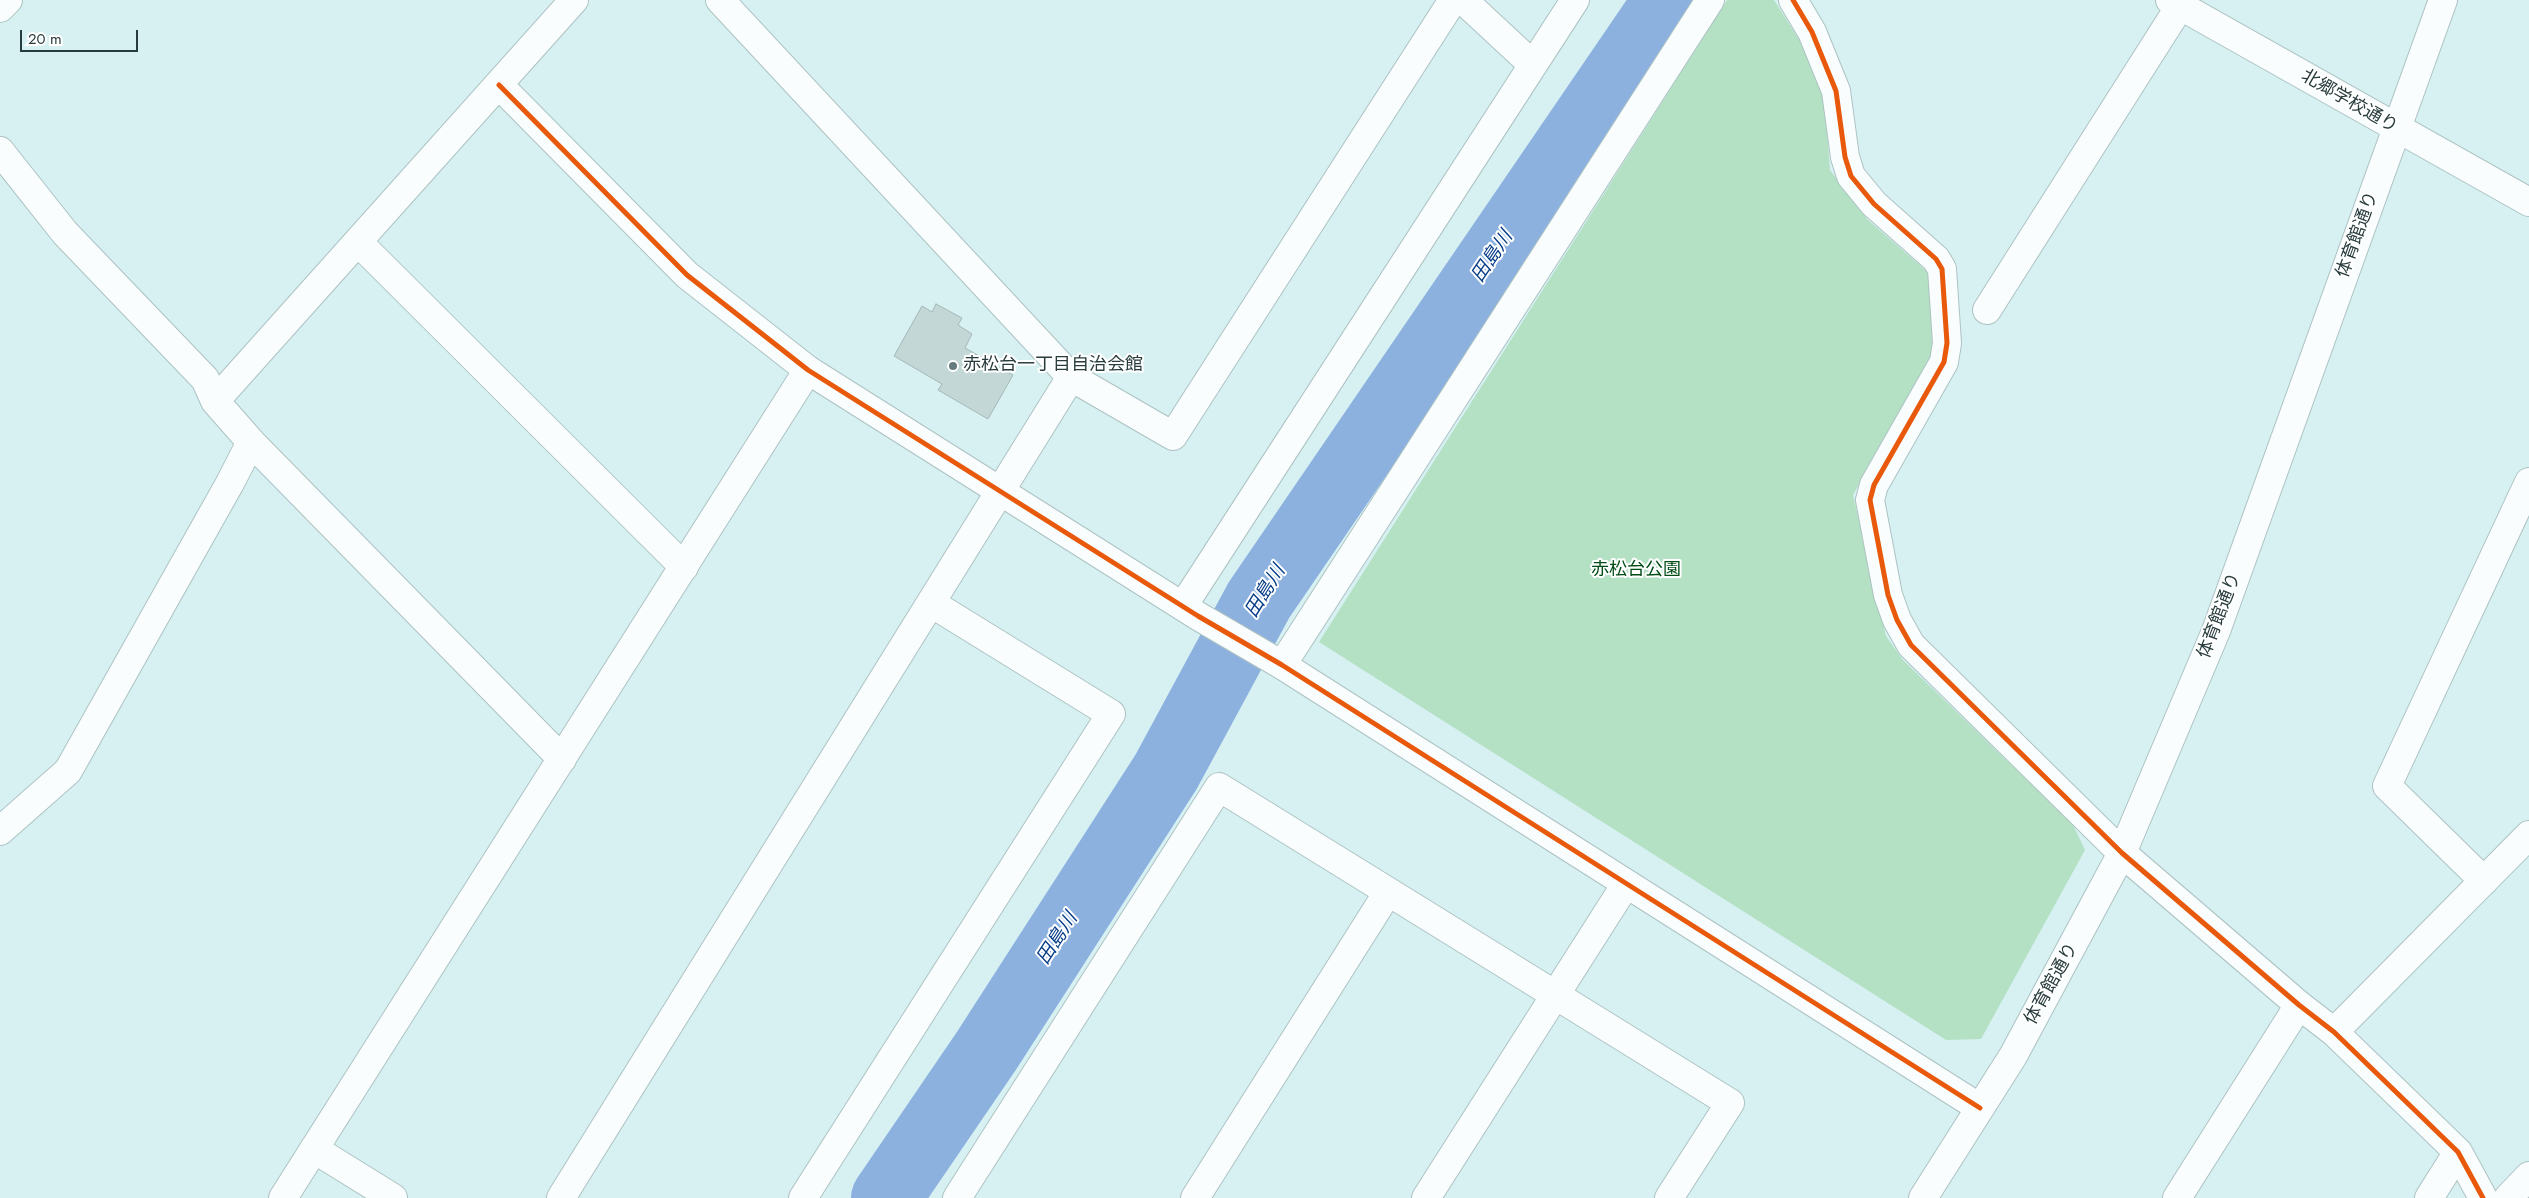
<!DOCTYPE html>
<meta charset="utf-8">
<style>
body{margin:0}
#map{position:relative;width:2529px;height:1198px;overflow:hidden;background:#d7f1f3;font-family:Jost,sans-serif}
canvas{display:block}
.scale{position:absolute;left:20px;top:30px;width:118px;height:22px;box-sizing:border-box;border:2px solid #293c3d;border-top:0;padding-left:6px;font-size:15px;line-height:18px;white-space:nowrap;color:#293c3d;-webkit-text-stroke:4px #fff;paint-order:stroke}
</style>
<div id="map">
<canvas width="2529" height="1198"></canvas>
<div class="scale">20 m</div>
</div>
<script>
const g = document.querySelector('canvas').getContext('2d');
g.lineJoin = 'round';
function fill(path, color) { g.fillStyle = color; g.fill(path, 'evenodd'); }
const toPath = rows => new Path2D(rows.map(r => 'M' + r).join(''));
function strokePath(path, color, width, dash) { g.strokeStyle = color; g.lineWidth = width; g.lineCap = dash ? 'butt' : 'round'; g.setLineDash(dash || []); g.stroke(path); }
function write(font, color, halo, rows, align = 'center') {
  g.font = font + ' Jost,"Noto Sans JP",sans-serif'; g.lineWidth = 4; g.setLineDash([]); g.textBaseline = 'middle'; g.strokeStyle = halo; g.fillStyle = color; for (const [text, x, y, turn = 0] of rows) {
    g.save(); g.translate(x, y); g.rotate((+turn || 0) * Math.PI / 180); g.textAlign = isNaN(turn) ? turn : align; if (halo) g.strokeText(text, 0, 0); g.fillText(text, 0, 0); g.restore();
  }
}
const green = toPath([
 [1727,0,1774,0,1800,41,1825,103,1830,170,1868,220,1931,275,1936,349,1853,495,1886,636,1903,660,2073,825,2085,850,1981,1039,1946,1040,1319,642]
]);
const river = toPath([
 [886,1198,987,1050,1166,772,1259,600,1669,0]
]);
const building = toPath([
 [936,304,962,318,958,325,972,334,965,348,1013,375,988,419,938,390,942,384,894,356,922,306,932,312,936,304]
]);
const street = toPath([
 [720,0,1071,377,1173,436,1453,0],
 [1463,0,1533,65],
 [1793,0,1812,32,1836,91,1845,157,1851,176,1874,204,1936,259,1942,269,1947,343,1944,362,1874,485,1870,500,1888,595,1897,620,1911,645,2122,853,2299,1005,2334,1032,2458,1152,2483,1198],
 [499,85,687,275,808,370],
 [0,151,65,233,205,379,215,401,251,442,562,759],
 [358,242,684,567],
 [1987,310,2180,6],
 [215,401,574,0],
 [1183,606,1575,0],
 [1282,665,1710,0],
 [0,831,68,771,230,483,251,442],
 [2484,881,2387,786,2529,482],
 [2334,1032,2529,835],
 [314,1149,393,1198],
 [561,1198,1071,377],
 [803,1198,1111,714,931,603],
 [957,1198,1219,787,1730,1103,1669,1198],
 [1195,1198,1388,892],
 [1426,1198,1626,884],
 [2177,1198,2299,1005],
 [2429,1198,2458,1152],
 [2508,1198,2529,1176]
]);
const secondary = toPath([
 [2170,0,2529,202],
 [0,8,8,0],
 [283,1198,808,370,1198,616,1282,665,1980,1108],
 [1923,1198,2013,1056,2122,853,2216,631,2443,0]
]);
const cycleway = toPath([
 [1793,0,1812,32,1836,91,1845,157,1851,176,1874,204,1936,259,1942,269,1947,343,1944,362,1874,485,1870,500,1888,595,1897,620,1911,645,2122,853,2299,1005,2334,1032,2458,1152,2483,1198],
 [499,85,687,275,808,370,1198,616,1282,665,1980,1108]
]);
const markers = [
 [953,366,5,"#667b7d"]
];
const streetNames = [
 ["北郷学校通り",2349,102,30],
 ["体育館通り",2358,235,-70],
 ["体育館通り",2220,616,-69],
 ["体育館通り",2052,984,-61]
];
const poiNames = [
 ["赤松台一丁目自治会館",963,366]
];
const parkNames = [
 ["赤松台公園",1636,571]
];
const waterNames = [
 ["田島川",1493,257,-56],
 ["田島川",1266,592,-58],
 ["田島川",1058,939,-57]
];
fill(green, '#b4e0c4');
strokePath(river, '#8cb1de', 70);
fill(building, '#c3d8d6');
strokePath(building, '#a4b7b6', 1);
strokePath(street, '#adc2c3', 30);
strokePath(secondary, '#adc2c3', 30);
strokePath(street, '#f9fdfd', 28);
strokePath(secondary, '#f9fdfd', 28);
strokePath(cycleway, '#e8590c', 5);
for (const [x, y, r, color] of markers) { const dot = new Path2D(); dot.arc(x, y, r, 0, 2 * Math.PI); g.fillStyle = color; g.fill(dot); strokePath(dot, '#fff', 2); }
write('18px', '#293c3d', '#fff', streetNames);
write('18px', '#293c3d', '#fff', poiNames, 'left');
write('18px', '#004c16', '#fff', parkNames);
write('italic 19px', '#073d88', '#fff', waterNames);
</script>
